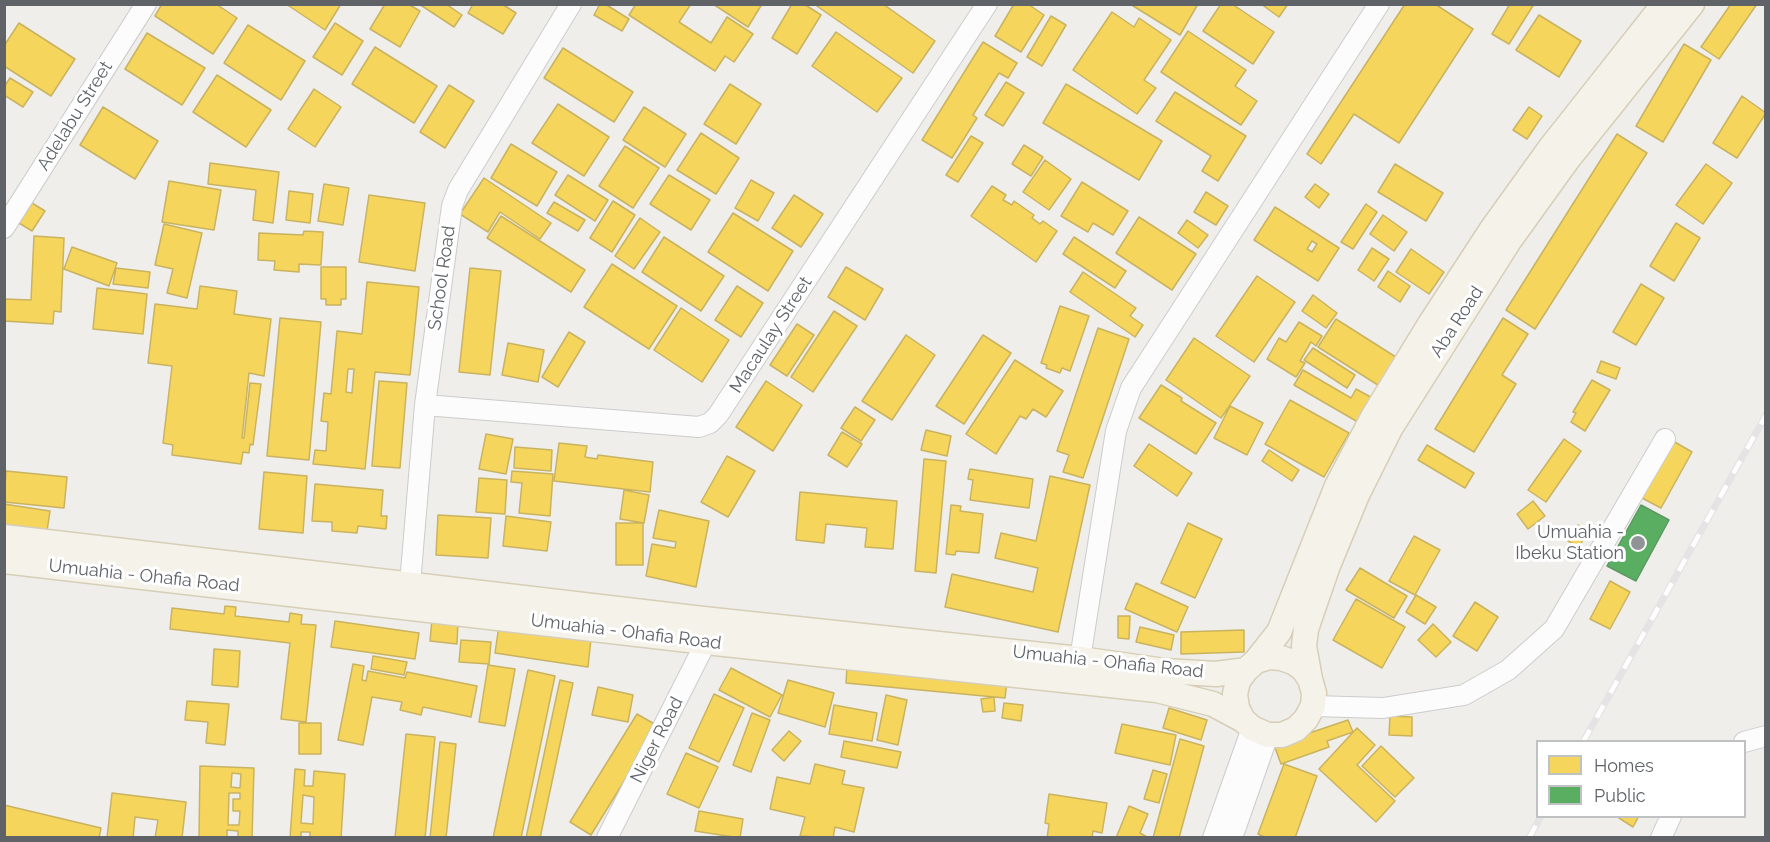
<!DOCTYPE html>
<style>
body{margin:0}
#map{position:relative;width:1770px;height:842px;overflow:hidden;background:#efeeea;font-family:Raleway,sans-serif}
canvas{display:block}
.frame{position:absolute;inset:0;border:6px solid #5f6368;pointer-events:none}
.legend{position:absolute;left:1536px;top:740px;width:210px;height:78px;box-sizing:border-box;background:#fff;border:2px solid #bfc1c3;margin:0;padding:8px 10px;list-style:none;font-size:18px;color:#5f6368}
.legend li{display:flex;align-items:center;gap:12px;height:30px}
.legend b{width:30px;border:2px solid #bfc1c3}
</style>
<div id="map">
<canvas width="1770" height="842"></canvas>
<div class="frame"></div>
<ul class="legend">
<li><b style="height:16px;background:#f6d55c"></b>Homes</li>
<li><b style="height:16px;background:#5aae61"></b>Public</li>
</ul>
</div>
<script>
const g = document.querySelector('canvas').getContext('2d');
g.lineJoin = 'round';
function fill(path, color) { g.fillStyle = color; g.fill(path, 'evenodd'); }
const toPath = rows => new Path2D(rows.map(r => 'M' + r).join(''));
function strokePath(path, color, width, dash) { g.strokeStyle = color; g.lineWidth = width; g.lineCap = dash ? 'butt' : 'round'; g.setLineDash(dash || []); g.stroke(path); }
function write(font, color, halo, rows, align = 'center') {
  g.font = font + ' Raleway,sans-serif'; g.lineWidth = 6; g.setLineDash([]); g.textBaseline = 'middle'; g.strokeStyle = halo; g.fillStyle = color; for (const [text, x, y, turn = 0] of rows) {
    g.save(); g.translate(x, y); g.rotate((+turn || 0) * Math.PI / 180); g.textAlign = isNaN(turn) ? turn : align; if (halo) g.strokeText(text, 0, 0); g.fillText(text, 0, 0); g.restore();
  }
}
const homes = toPath([
 [162,4,216,4,237,18,213,54,155,16,162,4],
 [286,4,341,4,325,30,286,4],
 [385,4,408,4,420,11,400,47,370,29,385,4],
 [419,4,446,4,462,15,454,27,419,4],
 [473,4,502,4,516,13,503,34,468,13,473,4],
 [600,4,605,4,629,19,622,31,594,15,600,4],
 [636,4,691,4,679,22,711,43,727,17,753,34,734,62,725,56,715,71,629,15,636,4],
 [713,4,762,4,748,27,713,4],
 [792,4,804,4,821,15,797,54,772,38,792,4],
 [814,4,883,4,935,41,913,73,814,4],
 [1014,4,1028,4,1044,15,1021,52,995,36,1014,4],
 [1130,4,1198,4,1180,35,1130,4],
 [1221,4,1232,4,1274,32,1253,64,1203,31,1221,4],
 [1261,4,1288,4,1279,17,1261,4],
 [1405,4,1435,4,1473,29,1399,143,1354,114,1321,164,1307,154,1405,4],
 [1510,4,1534,4,1509,44,1492,34,1510,4],
 [1731,4,1757,4,1719,59,1701,47,1731,4],
 [1112,12,1134,27,1139,18,1171,40,1144,80,1156,88,1137,114,1073,70,1112,12],
 [1539,15,1581,41,1559,77,1516,50,1539,15],
 [1051,16,1066,25,1042,66,1027,57,1051,16],
 [19,23,75,59,51,96,4,66,4,46,19,23],
 [335,23,363,41,342,75,313,57,335,23],
 [248,25,305,61,281,100,224,63,248,25],
 [1188,31,1246,70,1235,86,1257,101,1241,125,1161,72,1188,31],
 [836,32,902,78,877,112,812,66,836,32],
 [147,33,205,68,182,105,125,69,147,33],
 [983,42,1017,63,1008,78,999,73,973,115,977,118,952,158,922,140,983,42],
 [1684,44,1711,60,1663,142,1636,126,1684,44],
 [375,47,437,86,414,123,352,84,375,47],
 [563,48,633,92,614,122,544,78,563,48],
 [217,75,271,110,246,147,193,112,217,75],
 [10,78,33,92,23,107,4,95,4,87,10,78],
 [1006,82,1024,93,1003,126,985,115,1006,82],
 [730,84,761,104,736,144,704,124,730,84],
 [1066,84,1162,141,1139,180,1043,123,1066,84],
 [449,85,474,101,445,148,420,132,449,85],
 [314,89,341,107,315,147,288,129,314,89],
 [1175,92,1246,136,1218,181,1202,171,1211,156,1156,121,1175,92],
 [1742,96,1766,113,1737,158,1713,143,1742,96],
 [558,104,609,137,584,176,532,143,558,104],
 [103,107,158,141,135,179,80,145,103,107],
 [644,107,686,134,665,167,623,140,644,107],
 [1529,107,1542,116,1527,139,1513,130,1529,107],
 [701,133,739,158,716,194,677,170,701,133],
 [1617,134,1647,153,1535,329,1506,310,1617,134],
 [971,136,983,143,958,182,946,175,971,136],
 [511,144,557,172,537,206,491,178,511,144],
 [1024,145,1043,157,1031,176,1012,164,1024,145],
 [625,146,659,168,633,208,599,186,625,146],
 [1045,160,1071,179,1049,210,1023,192,1045,160],
 [210,163,279,172,273,223,253,220,256,190,208,184,210,163],
 [1395,164,1443,193,1426,221,1378,192,1395,164],
 [1706,164,1732,183,1703,224,1676,205,1706,164],
 [568,175,608,200,595,221,555,195,568,175],
 [669,175,710,200,691,230,650,204,669,175],
 [484,178,551,223,540,239,500,212,488,232,460,214,484,178],
 [751,180,774,193,758,221,735,208,751,180],
 [169,181,221,190,214,230,162,222,169,181],
 [1082,182,1128,211,1113,235,1093,223,1088,232,1061,216,1082,182],
 [324,184,349,188,343,225,318,221,324,184],
 [1315,184,1329,194,1319,208,1305,197,1315,184],
 [992,186,1006,195,1003,200,1012,205,1014,201,1034,215,1032,218,1040,224,1043,221,1057,231,1036,262,971,216,992,186],
 [289,191,313,194,310,223,286,220,289,191],
 [1206,192,1228,206,1216,225,1194,212,1206,192],
 [369,195,425,203,415,271,359,262,369,195],
 [794,195,823,214,801,247,772,228,794,195],
 [613,201,635,215,612,252,590,238,613,201],
 [554,202,585,220,578,231,547,213,554,202],
 [32,203,45,211,32,231,19,223,32,203],
 [1366,204,1377,212,1353,249,1341,242,1366,204],
 [1275,207,1339,248,1318,281,1254,240,1275,207],
 [1312,241,1317,244,1312,252,1307,249,1312,241],
 [733,213,793,251,768,291,708,252,733,213],
 [1383,215,1407,232,1394,251,1370,234,1383,215],
 [501,216,585,270,571,292,487,238,501,216],
 [1139,217,1196,254,1172,290,1116,253,1139,217],
 [640,218,660,232,634,269,615,256,640,218],
 [1187,220,1208,235,1198,248,1178,233,1187,220],
 [1676,223,1700,238,1674,281,1650,266,1676,223],
 [164,224,202,233,187,298,167,293,173,269,155,265,164,224],
 [304,231,323,232,321,265,299,264,299,272,274,270,275,261,258,260,259,233,303,235,304,231],
 [34,236,64,238,61,312,54,311,53,324,4,321,4,299,31,300,34,236],
 [664,237,724,276,701,311,642,272,664,237],
 [1074,237,1126,271,1115,288,1063,254,1074,237],
 [72,247,117,263,109,286,64,269,72,247],
 [1372,248,1389,259,1374,281,1358,270,1372,248],
 [1411,249,1444,272,1429,294,1396,272,1411,249],
 [612,264,677,306,649,349,584,307,612,264],
 [321,267,346,267,346,299,341,299,341,305,326,305,326,299,321,299,321,267],
 [846,267,883,289,865,320,828,297,846,267],
 [116,268,150,272,148,288,113,284,116,268],
 [470,268,501,271,490,375,459,372,470,268],
 [1388,271,1410,286,1400,302,1378,287,1388,271],
 [1083,272,1136,308,1130,316,1143,325,1135,337,1070,292,1083,272],
 [1257,276,1295,302,1254,362,1216,336,1257,276],
 [367,282,419,287,410,375,375,372,365,469,313,464,315,450,326,451,328,422,321,421,324,393,331,394,337,331,362,334,367,282],
 [348,369,354,369,352,393,346,392,348,369],
 [1641,284,1664,298,1636,345,1613,332,1641,284],
 [200,286,237,291,234,314,271,319,264,376,249,373,242,438,244,438,250,383,261,384,253,445,250,444,249,453,243,452,241,464,172,455,173,445,163,443,172,366,148,363,155,304,197,309,200,286],
 [737,286,763,303,741,337,715,320,737,286],
 [97,288,147,294,143,334,93,329,97,288],
 [1313,295,1337,313,1326,328,1302,311,1313,295],
 [1060,306,1089,316,1070,371,1062,368,1060,373,1046,368,1047,365,1041,363,1060,306],
 [681,308,729,340,702,382,654,350,681,308],
 [834,311,857,326,813,392,791,377,834,311],
 [280,318,321,322,309,460,267,456,280,318],
 [1503,318,1528,334,1502,375,1516,384,1474,452,1435,429,1503,318],
 [1336,319,1399,359,1381,387,1318,347,1336,319],
 [1299,322,1322,336,1316,346,1311,342,1300,361,1305,363,1296,377,1267,359,1279,338,1286,342,1299,322],
 [797,324,814,335,787,376,770,365,797,324],
 [1098,328,1129,339,1083,478,1063,472,1069,455,1057,451,1098,328],
 [569,332,585,342,558,387,542,377,569,332],
 [906,335,935,355,892,420,862,401,906,335],
 [983,335,1011,353,964,424,936,406,983,335],
 [1194,338,1250,376,1221,418,1166,380,1194,338],
 [508,343,544,350,538,382,502,375,508,343],
 [1313,348,1355,375,1347,388,1304,360,1313,348],
 [1015,360,1063,391,1046,417,1033,409,1026,419,1020,416,996,454,966,434,1015,360],
 [1601,361,1620,368,1616,379,1597,372,1601,361],
 [1303,370,1351,398,1356,389,1378,401,1363,425,1294,385,1303,370],
 [1592,380,1610,390,1585,431,1571,422,1576,413,1573,412,1592,380],
 [379,381,407,383,400,468,372,466,379,381],
 [766,381,802,405,773,451,736,427,766,381],
 [1161,385,1182,398,1181,401,1216,423,1196,454,1139,418,1161,385],
 [1290,400,1349,433,1324,477,1265,444,1290,400],
 [1230,406,1263,423,1247,455,1214,438,1230,406],
 [855,407,875,420,861,441,841,428,855,407],
 [926,430,951,436,947,456,921,450,926,430],
 [842,432,862,444,847,467,828,455,842,432],
 [486,434,513,439,506,474,479,469,486,434],
 [1564,439,1581,451,1546,502,1528,490,1564,439],
 [1673,441,1692,452,1661,508,1642,498,1673,441],
 [559,443,587,446,585,457,597,459,598,455,653,462,650,492,554,481,559,443],
 [1149,444,1192,473,1177,496,1134,466,1149,444],
 [1427,445,1474,473,1465,488,1418,460,1427,445],
 [515,447,552,450,551,471,514,468,515,447],
 [1269,450,1299,470,1292,481,1262,461,1269,450],
 [727,456,755,471,728,517,701,502,727,456],
 [924,459,946,461,936,573,915,571,924,459],
 [970,469,1033,479,1029,508,970,500,973,480,968,479,970,469],
 [6,471,67,477,64,508,4,502,6,471],
 [512,471,553,474,550,516,519,513,522,483,511,482,512,471],
 [264,472,307,476,303,533,259,529,264,472],
 [1050,476,1090,485,1058,632,945,607,952,574,1033,592,1038,568,995,558,1001,533,1036,541,1050,476],
 [479,478,507,480,505,514,476,512,479,478],
 [315,484,383,490,381,516,387,516,386,529,358,526,357,533,332,531,332,522,312,521,315,484],
 [624,490,649,495,644,523,620,519,624,490],
 [800,492,897,501,893,549,865,547,867,528,826,524,824,543,796,540,800,492],
 [1533,501,1545,516,1528,529,1517,514,1533,501],
 [4,504,50,511,47,531,4,525,4,504],
 [951,505,961,506,960,511,983,514,979,553,956,551,955,555,946,554,951,505],
 [659,510,709,521,696,587,646,576,652,544,675,548,676,542,653,538,659,510],
 [438,515,491,518,488,558,436,555,438,515],
 [506,516,551,522,547,551,503,546,506,516],
 [616,523,643,523,643,565,616,565,616,523],
 [1188,523,1222,539,1195,598,1161,583,1188,523],
 [1578,525,1588,531,1579,547,1568,541,1578,525],
 [1414,536,1440,550,1415,595,1389,581,1414,536],
 [1360,568,1407,596,1394,618,1346,590,1360,568],
 [1610,581,1630,592,1610,629,1590,619,1610,581],
 [1136,583,1188,607,1177,632,1125,609,1136,583],
 [1416,595,1436,607,1425,624,1406,612,1416,595],
 [1356,599,1405,627,1382,668,1333,640,1356,599],
 [1475,602,1498,617,1477,651,1453,636,1475,602],
 [225,606,236,607,235,616,289,622,290,613,302,615,301,624,316,625,306,722,281,719,290,643,170,629,172,608,224,614,225,606],
 [1118,616,1130,616,1129,639,1118,638,1118,616],
 [432,619,458,621,457,644,430,641,432,619],
 [335,621,419,633,415,659,331,647,335,621],
 [1433,624,1451,642,1436,657,1418,640,1433,624],
 [499,625,591,639,588,667,495,653,499,625],
 [1140,627,1174,635,1171,650,1136,642,1140,627],
 [1244,630,1244,652,1181,654,1181,632,1244,630],
 [461,640,491,642,489,664,459,662,461,640],
 [214,649,240,651,238,687,212,685,214,649],
 [373,656,407,662,404,675,371,669,373,656],
 [353,664,364,666,362,680,366,681,368,671,405,678,407,672,477,686,471,717,423,707,421,715,400,710,402,702,372,697,363,745,338,740,353,664],
 [488,665,515,669,505,726,479,722,488,665],
 [847,666,1007,681,1005,698,846,683,847,666],
 [731,668,782,695,770,717,719,690,731,668],
 [528,670,555,676,521,838,493,838,528,670],
 [560,680,573,683,540,838,526,838,560,680],
 [788,680,834,693,825,727,778,713,788,680],
 [598,687,633,695,628,722,592,715,598,687],
 [714,694,744,708,719,762,689,748,714,694],
 [886,695,907,700,898,745,877,740,886,695],
 [994,697,995,711,983,712,981,699,994,697],
 [187,701,229,704,225,745,206,743,208,722,185,720,187,701],
 [1004,703,1023,705,1021,721,1002,718,1004,703],
 [834,705,877,713,872,741,829,734,834,705],
 [1169,708,1207,720,1201,740,1163,728,1169,708],
 [752,713,770,720,751,772,733,765,752,713],
 [637,714,658,726,591,835,570,822,637,714],
 [1390,716,1412,717,1412,736,1389,735,1390,716],
 [1348,720,1353,732,1327,741,1329,747,1281,764,1274,745,1348,720],
 [299,723,321,723,321,754,299,754,299,723],
 [1122,724,1176,735,1170,765,1115,753,1122,724],
 [1357,728,1375,745,1357,765,1395,801,1376,822,1319,769,1357,728],
 [789,731,801,741,784,761,772,750,789,731],
 [406,734,435,737,425,838,395,838,406,734],
 [1180,739,1204,746,1179,838,1153,838,1180,739],
 [844,741,901,752,897,768,841,757,844,741],
 [440,742,456,744,446,838,430,838,440,742],
 [1381,746,1414,778,1395,797,1362,766,1381,746],
 [686,753,718,767,699,808,667,794,686,753],
 [815,764,845,771,842,784,864,788,854,832,835,827,833,838,800,836,805,817,770,809,777,777,810,784,815,764],
 [1284,764,1317,776,1295,838,1267,838,1258,834,1284,764],
 [200,766,254,768,252,838,238,838,238,831,227,830,227,838,199,838,200,766],
 [232,773,241,774,240,788,231,787,232,773],
 [229,793,240,793,240,799,233,799,233,811,240,811,239,825,228,825,229,793],
 [295,769,305,770,304,786,313,786,314,771,345,774,341,838,310,838,310,832,301,832,301,838,290,838,295,769],
 [303,795,314,797,313,824,301,823,303,795],
 [1153,770,1167,774,1159,803,1144,799,1153,770],
 [112,793,186,802,182,838,155,838,158,820,135,817,133,838,107,838,112,793],
 [1049,794,1107,803,1102,833,1093,831,1092,838,1047,838,1049,824,1045,823,1049,794],
 [4,805,101,828,99,838,4,838,4,805],
 [1129,806,1148,814,1140,833,1149,838,1116,838,1129,806],
 [699,811,743,819,740,838,695,831,699,811],
 [1619,816,1639,816,1633,827,1619,818,1619,816]
]);
const public = toPath([
 [1641,505,1669,520,1636,581,1607,566,1641,505]
]);
const minor = toPath([
 [4,228,146,4],
 [425,405,699,427,710,423,718,415,987,4],
 [410,584,425,405,452,206,458,190,571,4],
 [1080,659,1116,431,1131,388,1379,4],
 [1313,706,1383,708,1464,695,1508,670,1554,629,1665,439],
 [1744,742,1766,736],
 [607,838,706,642],
 [1213,838,1252,728],
 [1232,838,1268,735],
 [1661,838,1671,816]
]);
const major = toPath([
 [4,537,703,619,1080,659,1165,671,1216,674,1246,670],
 [4,561,706,642,1157,690,1213,704,1243,720,1252,728,1268,735,1282,735,1296,729,1306,719,1313,706,1314,693,1310,679,1303,669,1293,662,1281,658,1269,657,1256,661,1246,670,1238,681,1235,694,1237,708,1243,720],
 [1256,661,1279,632,1337,486,1373,417,1430,324,1492,229,1551,147,1664,4],
 [1310,679,1304,646,1306,629,1327,568,1357,495,1391,427,1509,241,1568,159,1692,4]
]);
const rail = toPath([
 [1583,742,1766,415],
 [1529,838,1541,816]
]);
const markers = [
 [1638,543,8,"#919496"]
];
const streetNames = [
 ["Adelabu Street",75,116,-58],
 ["School Road",442,278,-82],
 ["Aba Road",1457,322,-57],
 ["Macaulay Street",771,335,-57],
 ["Umuahia - Ohafia Road",144,576,6],
 ["Umuahia - Ohafia Road",626,632,7],
 ["Umuahia - Ohafia Road",1108,662,6],
 ["Niger Road",657,740,-63]
];
const poiNames = [
 ["Umuahia -",1624,533],
 ["Ibeku Station",1624,554]
];
fill(homes, '#f6d55c');
strokePath(homes, '#c9b360', 1.5);
fill(public, '#5aae61');
strokePath(public, '#5c9863', 1.5);
strokePath(minor, '#cbcccc', 22);
strokePath(major, '#d7ceb8', 27);
strokePath(minor, '#fdfcfc', 20);
strokePath(major, '#f4f2e9', 24);
strokePath(rail, '#e4e4e4', 7);
strokePath(rail, '#fff', 4.5, [14]);
for (const [x, y, r, color] of markers) { const dot = new Path2D(); dot.arc(x, y, r, 0, 2 * Math.PI); g.fillStyle = color; g.fill(dot); strokePath(dot, '#fff', 2); }
write('18px', '#5f6368', '#fff', streetNames);
write('18px', '#5f6368', '#fff', poiNames, 'right');
</script>
